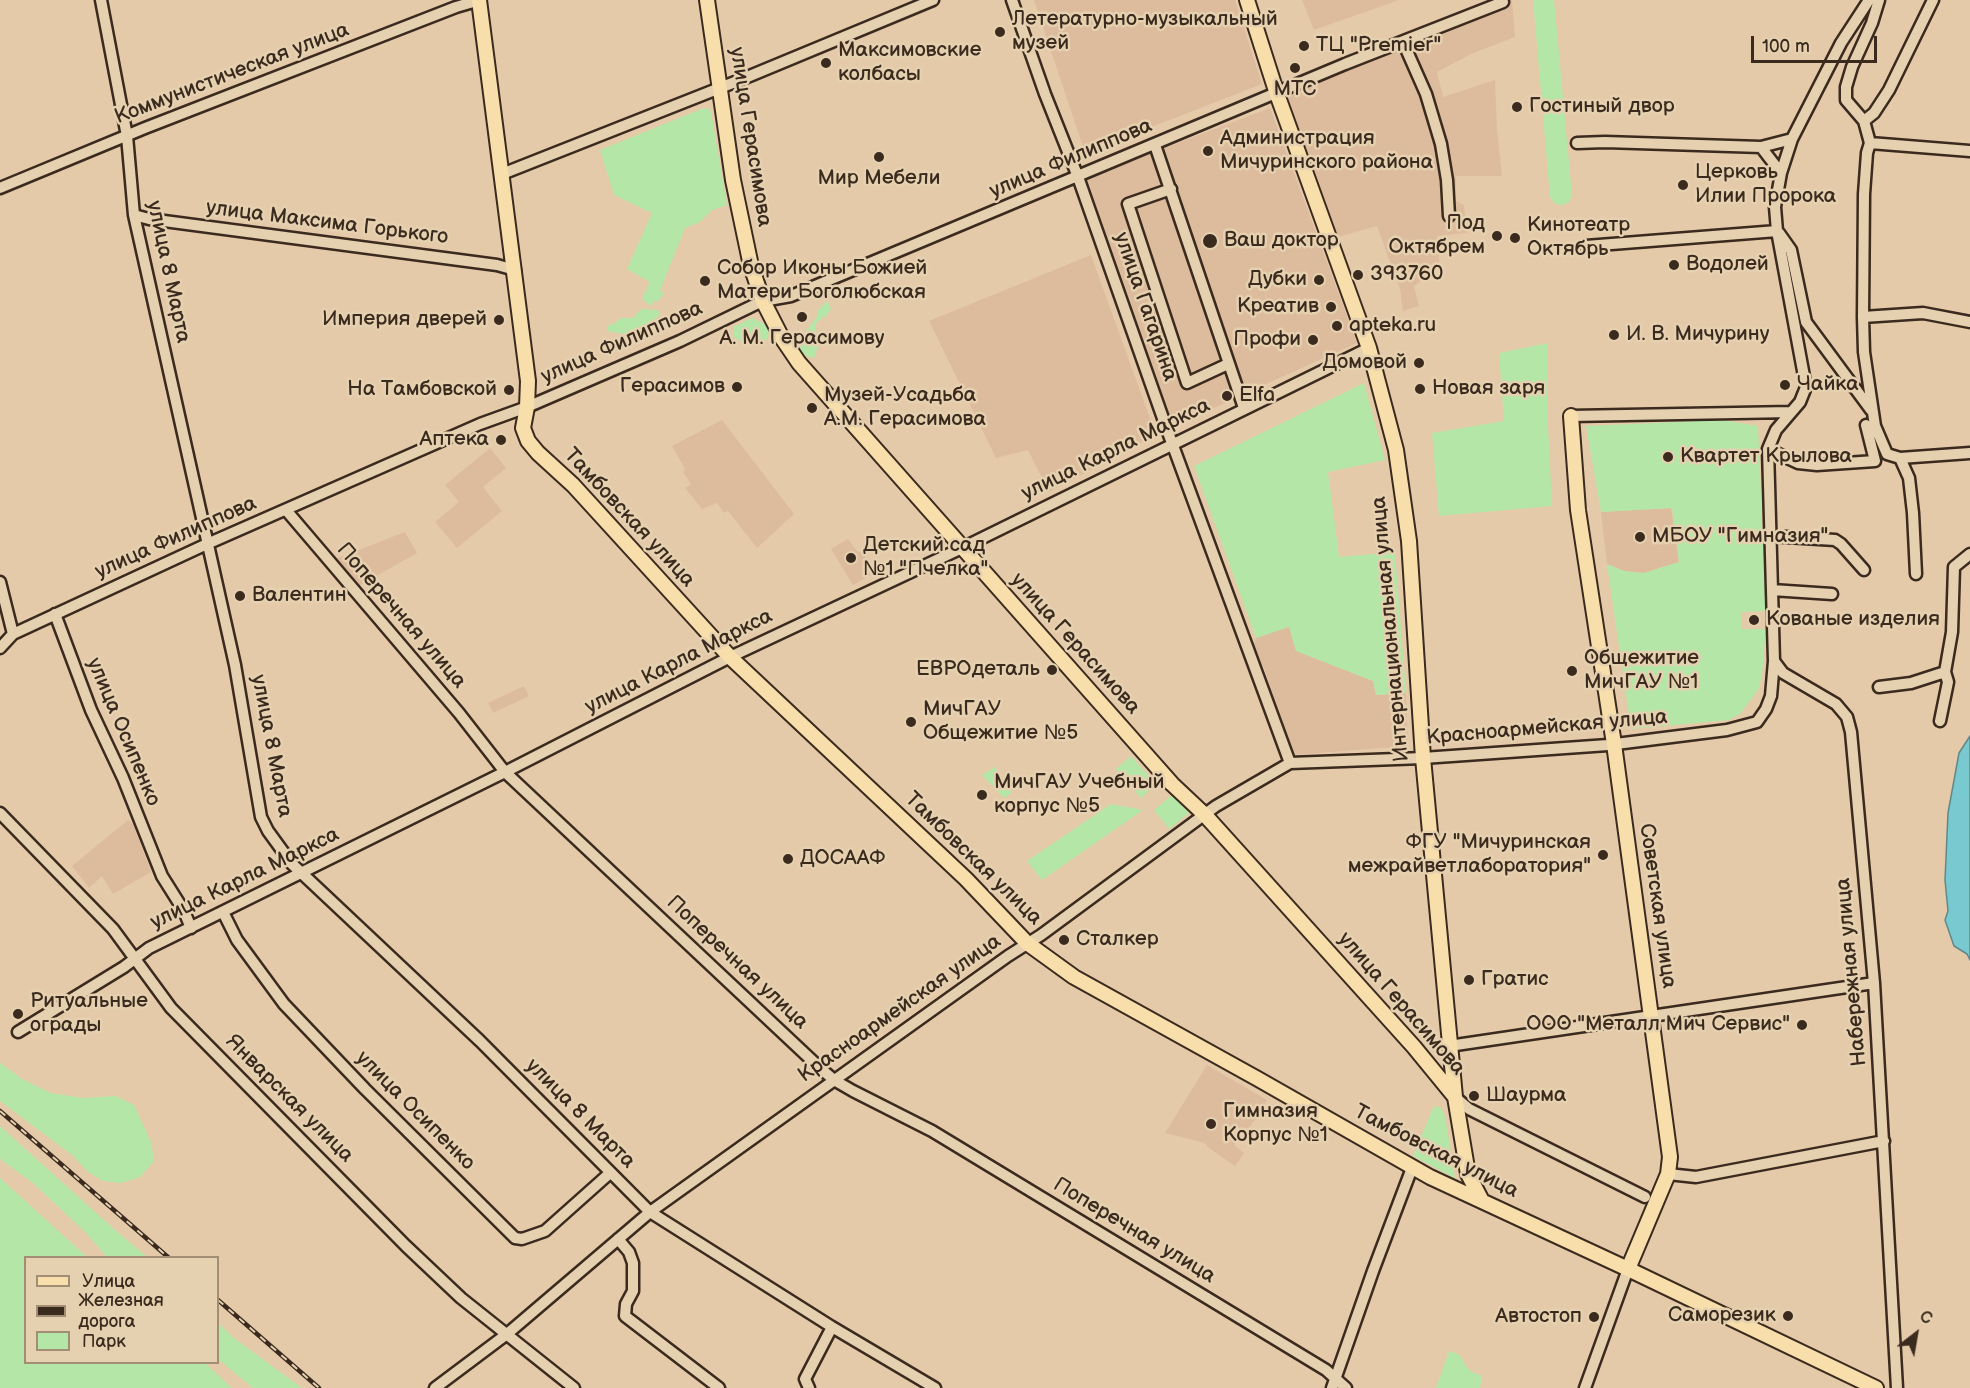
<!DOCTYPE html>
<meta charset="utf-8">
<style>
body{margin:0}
#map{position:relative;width:1970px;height:1388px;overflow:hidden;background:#e5caaa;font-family:"Balsamiq Sans",sans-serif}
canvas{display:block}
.legend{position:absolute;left:24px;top:1256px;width:195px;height:108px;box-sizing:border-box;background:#e5d0af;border:2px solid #a18e75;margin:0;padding:8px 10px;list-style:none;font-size:18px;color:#3b2a1e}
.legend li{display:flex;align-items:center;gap:12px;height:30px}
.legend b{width:30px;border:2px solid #a18e75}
.north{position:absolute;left:1886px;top:1304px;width:60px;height:60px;-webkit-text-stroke:4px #e5d0af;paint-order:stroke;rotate:31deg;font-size:16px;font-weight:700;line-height:24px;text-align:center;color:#3b2a1e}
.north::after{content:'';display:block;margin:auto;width:21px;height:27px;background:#3b2a1e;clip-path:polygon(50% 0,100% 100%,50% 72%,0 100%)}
.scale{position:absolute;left:1751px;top:36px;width:126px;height:27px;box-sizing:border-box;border:3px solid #3b2a1e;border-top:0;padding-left:8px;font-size:18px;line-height:21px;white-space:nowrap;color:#3b2a1e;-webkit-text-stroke:4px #e5d0af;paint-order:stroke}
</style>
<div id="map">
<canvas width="1970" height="1388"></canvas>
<ul class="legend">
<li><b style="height:8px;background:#f8deab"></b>Улица</li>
<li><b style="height:8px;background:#3b2a1e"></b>Железная дорога</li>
<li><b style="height:16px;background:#b4e7a7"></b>Парк</li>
</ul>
<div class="north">С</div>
<div class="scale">100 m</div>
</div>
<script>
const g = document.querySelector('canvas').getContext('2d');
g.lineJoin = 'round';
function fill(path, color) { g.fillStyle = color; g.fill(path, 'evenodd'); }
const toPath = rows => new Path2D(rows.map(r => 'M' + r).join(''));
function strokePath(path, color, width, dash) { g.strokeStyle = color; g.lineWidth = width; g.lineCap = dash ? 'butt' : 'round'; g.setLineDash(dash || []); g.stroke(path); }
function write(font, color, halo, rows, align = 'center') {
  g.font = font + ' "Balsamiq Sans",sans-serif'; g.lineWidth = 5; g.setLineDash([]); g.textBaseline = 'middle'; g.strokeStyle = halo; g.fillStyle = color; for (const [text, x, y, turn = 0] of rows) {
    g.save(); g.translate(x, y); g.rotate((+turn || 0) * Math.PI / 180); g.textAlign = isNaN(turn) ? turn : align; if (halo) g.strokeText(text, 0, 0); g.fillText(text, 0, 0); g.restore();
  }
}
const built = toPath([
 [1034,0,1235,0,1262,84,1085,153],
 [1302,0,1399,0,1314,30],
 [1508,0,1512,0,1515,37,1473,53,1437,72,1443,97,1495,80,1497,130,1502,176,1456,176,1456,201,1464,205,1467,233,1437,236,1440,267,1414,286,1419,306,1403,311,1400,289,1377,226,1334,238,1284,91],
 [1270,108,1357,343,1169,428,1083,179],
 [1091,255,1156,435,1049,492,1028,450,996,458,929,321],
 [722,420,794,514,757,548,728,511,724,513,717,503,702,509,685,488,691,484,683,472,685,469,672,446],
 [490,448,506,468,483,487,502,511,457,548,435,522,459,502,445,485],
 [1671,508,1679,562,1644,573,1624,571,1607,564,1601,512],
 [405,532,417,553,357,587,335,559],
 [848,539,857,551,863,553,874,573,853,585,831,549],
 [1289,626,1297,651,1373,681,1376,695,1406,693,1408,746,1293,755,1264,668,1258,658,1253,646,1256,638],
 [524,686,529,696,493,713,488,703],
 [128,820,133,824,151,872,113,894,102,876,89,888,72,866],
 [1207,1065,1267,1100,1259,1115,1234,1145,1244,1153,1235,1166,1209,1148,1205,1143,1165,1133]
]);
const green = toPath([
 [1533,0,1554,0,1572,195,1569,202,1563,205,1555,204,1550,197],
 [704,108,709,109,711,112,727,205,712,210,700,222,685,228,660,290,664,293,658,301,654,301,651,306,642,299,650,282,627,269,652,213,614,195,600,150],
 [826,302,829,303,831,309,826,316,818,321,815,326,819,343,814,358,809,357,803,354,800,349,801,343,806,339,804,334,818,315,818,310],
 [641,309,658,310,660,315,631,335,607,331,607,326,615,323,621,318,633,318],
 [752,318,766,325,769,333,767,339,759,343,752,338,740,341,734,337,733,327],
 [1548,343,1548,426,1552,506,1439,516,1432,433,1504,421,1499,353],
 [1364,383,1385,460,1328,472,1339,557,1395,552,1406,693,1376,695,1373,681,1296,651,1289,627,1256,638,1194,466],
 [1722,420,1758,426,1766,611,1741,612,1742,629,1766,629,1762,675,1758,690,1740,714,1729,720,1631,729,1607,564,1624,571,1644,573,1679,562,1672,508,1601,512,1586,426],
 [1131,756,1156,784,1141,798,1116,769],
 [995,767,1012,793,1004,798,982,775],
 [1173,794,1189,813,1169,829,1154,810],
 [1111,804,1143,810,1042,880,1027,861],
 [0,1063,22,1079,51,1093,83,1098,116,1096,134,1105,151,1142,154,1161,140,1177,121,1183,103,1181,88,1172,72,1155,0,1101],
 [1434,1106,1441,1108,1445,1116,1455,1178,1413,1156],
 [0,1126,114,1229,147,1257,107,1257,86,1233,33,1183,0,1159],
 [0,1178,87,1257,26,1258,26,1362,205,1363,232,1388,0,1388],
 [218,1323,235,1339,302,1388,253,1388,218,1359],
 [1449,1351,1460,1355,1466,1366,1472,1372,1482,1376,1480,1388,1436,1388]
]);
const water = toPath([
 [1970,736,1970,960,1967,954,1954,946,1945,920,1948,911,1945,880,1948,813,1959,753,1970,736]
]);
const minor = toPath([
 [101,0,127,136,134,215,235,665,261,817,268,831,292,864,480,1041,650,1212,832,1327,935,1388],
 [1012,0,1045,94,1078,177,1165,424,1290,763],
 [1879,0,1872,23,1852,67,1846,87,1846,100,1864,121,1870,143,1867,153,1864,194,1863,317,1864,352,1875,426,1887,454,1900,458,1970,453],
 [1403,42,1426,94,1441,144,1447,180,1449,216],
 [1864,121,1874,113,1889,90,1933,0],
 [1577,143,1605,142,1761,147,1792,139],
 [1870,143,1970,151],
 [1155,145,1244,408],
 [1761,147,1781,173],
 [502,174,740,80,933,0],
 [0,188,145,128,456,7,480,0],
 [1171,189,1128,204,1187,383,1228,364],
 [134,215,149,219,497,265,515,270],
 [1779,233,1791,250,1806,322,1871,410],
 [1586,246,1777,231],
 [1863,317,1923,313,1970,322],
 [1571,416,1791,412],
 [1768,449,1798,463,1817,465,1875,461,1866,425],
 [1900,458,1909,478,1913,513,1916,574],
 [286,510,459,713,505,772,820,1068,834,1080,853,1091,932,1131,1326,1370,1346,1388],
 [1770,536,1835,540,1841,544,1864,570],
 [0,582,13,634],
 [1772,590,1832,594],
 [55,614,91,710,123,778,162,876,184,911,191,928],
 [0,648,13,634,207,544,480,424,527,407,680,341,752,306,763,301,791,296,1345,64,1503,2],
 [1774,661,1783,673,1836,704,1847,717,1851,732,1874,983,1897,1388],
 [1879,687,1911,683,1945,672],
 [1940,721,1948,682,1945,672,1952,632,1954,567,1970,554],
 [0,813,113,929,171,1008,406,1246,461,1298,574,1388],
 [223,912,237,940,284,1004,365,1089,515,1238,522,1239,545,1231,610,1173],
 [18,1032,124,967,149,948,505,772,730,657,962,548,1369,348],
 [1449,1046,1874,983],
 [1455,1097,1469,1109,1645,1197],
 [1668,1174,1696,1177,1884,1141],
 [618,1239,629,1252,633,1263,633,1291,626,1304,625,1316,719,1388],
 [435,1388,507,1334,650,1212,1008,956,1041,935,1216,806,1290,763,1423,758,1608,745,1727,730,1757,722,1766,709,1771,696,1774,661,1768,449,1776,430,1800,402,1806,387,1777,231,1775,207,1781,173,1792,139,1841,43,1869,0],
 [809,1388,805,1379,832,1327],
 [1332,1388,1373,1271,1412,1168],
 [1585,1388,1628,1269]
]);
const major = toPath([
 [479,0,528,381,527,407,523,428,528,441,538,453,573,485,730,657,966,879,1027,943,1074,977,1258,1079,1430,1177,1628,1269,1876,1388],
 [707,0,733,180,751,266,763,301,782,338,799,363,1172,784,1205,815,1414,1047,1455,1097],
 [1247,0,1277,94,1369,348,1396,450,1409,541,1423,758,1455,1097,1468,1174,1482,1201],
 [1571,416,1578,510,1614,744,1670,1157,1668,1174,1628,1269]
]);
const rail = toPath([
 [0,1111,169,1258],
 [218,1300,319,1388]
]);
const markers = [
 [1000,32,6,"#3b2a1e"],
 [1304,46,6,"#3b2a1e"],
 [826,63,6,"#3b2a1e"],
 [1295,68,6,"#3b2a1e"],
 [1517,107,6,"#3b2a1e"],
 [1208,151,6,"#3b2a1e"],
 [879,157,6,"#3b2a1e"],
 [1683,185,6,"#3b2a1e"],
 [1497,236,6,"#3b2a1e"],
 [1515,238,6,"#3b2a1e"],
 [1210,241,8,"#3b2a1e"],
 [1674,265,6,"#3b2a1e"],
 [1358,275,6,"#3b2a1e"],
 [1319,280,6,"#3b2a1e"],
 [705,281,6,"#3b2a1e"],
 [1331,307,6,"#3b2a1e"],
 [802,317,6,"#3b2a1e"],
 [499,320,6,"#3b2a1e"],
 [1337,326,6,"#3b2a1e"],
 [1614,335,6,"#3b2a1e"],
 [1313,340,6,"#3b2a1e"],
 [1419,363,6,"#3b2a1e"],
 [1785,385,6,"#3b2a1e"],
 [737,387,6,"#3b2a1e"],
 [1420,389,6,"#3b2a1e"],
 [509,390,6,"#3b2a1e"],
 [1227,396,6,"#3b2a1e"],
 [812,408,6,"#3b2a1e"],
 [501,440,6,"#3b2a1e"],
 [1668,457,6,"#3b2a1e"],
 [1640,537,6,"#3b2a1e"],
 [851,558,6,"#3b2a1e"],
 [240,596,6,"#3b2a1e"],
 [1754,620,6,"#3b2a1e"],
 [1052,670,6,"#3b2a1e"],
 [1572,671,6,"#3b2a1e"],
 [911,722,6,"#3b2a1e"],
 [982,795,6,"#3b2a1e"],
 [1603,855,6,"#3b2a1e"],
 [788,859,6,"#3b2a1e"],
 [1064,940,6,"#3b2a1e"],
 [1469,980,6,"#3b2a1e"],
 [18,1014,6,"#3b2a1e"],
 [1802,1025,6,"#3b2a1e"],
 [1474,1096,6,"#3b2a1e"],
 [1211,1124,6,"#3b2a1e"],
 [1788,1316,6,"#3b2a1e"],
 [1594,1317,6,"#3b2a1e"]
];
const poiNames = [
 ["Летературно-музыкальный",1012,20],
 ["музей",1012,44],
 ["ТЦ \"Premier\"",1316,46],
 ["Максимовские",838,51],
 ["колбасы",838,75],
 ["МТС",1295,90,"center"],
 ["Гостиный двор",1529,107],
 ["Администрация",1220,139],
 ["Мичуринского района",1220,163],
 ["Церковь",1695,173],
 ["Илии Пророка",1695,197],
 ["Мир Мебели",879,179,"center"],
 ["Под",1485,224,"right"],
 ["Октябрем",1485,248,"right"],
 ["Кинотеатр",1527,226],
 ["Октябрь",1527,250],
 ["Ваш доктор",1224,241],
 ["Водолей",1686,265],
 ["Собор Иконы Божией",717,269],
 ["Матери Боголюбская",717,293],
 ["393760",1370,275],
 ["Дубки",1307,280,"right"],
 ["Креатив",1319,307,"right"],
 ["Империя дверей",487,320,"right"],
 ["apteka.ru",1349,326],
 ["И. В. Мичурину",1626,335],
 ["А. М. Герасимову",802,339,"center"],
 ["Профи",1301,340,"right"],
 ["Домовой",1407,363,"right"],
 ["Чайка",1797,385],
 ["Герасимов",725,387,"right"],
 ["Новая заря",1432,389],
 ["На Тамбовской",497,390,"right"],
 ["Музей-Усадьба",824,396],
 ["А.М. Герасимова",824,420],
 ["Elfa",1239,396],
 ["Аптека",489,440,"right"],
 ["Квартет Крылова",1680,457],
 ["МБОУ \"Гимназия\"",1652,537],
 ["Детский сад",863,546],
 ["№1 \"Пчелка\"",863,570],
 ["Валентин",252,596],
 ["Кованые изделия",1766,620],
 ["Общежитие",1584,659],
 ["МичГАУ №1",1584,683],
 ["ЕВРОдеталь",1040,670,"right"],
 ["МичГАУ",923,710],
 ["Общежитие №5",923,734],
 ["МичГАУ Учебный",994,783],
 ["корпус №5",994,807],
 ["ФГУ \"Мичуринская",1591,843,"right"],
 ["межрайветлаборатория\"",1591,867,"right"],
 ["ДОСААФ",800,859],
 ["Сталкер",1076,940],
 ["Гратис",1481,980],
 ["Ритуальные",30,1002],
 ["ограды",30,1026],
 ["ООО \"Металл Мич Сервис\"",1790,1025,"right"],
 ["Шаурма",1486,1096],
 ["Гимназия",1223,1112],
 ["Корпус №1",1223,1136],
 ["Саморезик",1776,1316,"right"],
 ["Автостоп",1582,1317,"right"]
];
const streetNames = [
 ["Коммунистическая улица",232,74,-21],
 ["улица Герасимова",750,137,81],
 ["улица Филиппова",1071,159,-23],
 ["улица Максима Горького",327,223,7],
 ["улица 8 Марта",168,272,78],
 ["улица Гагарина",1145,307,71],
 ["улица Филиппова",622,343,-24],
 ["улица Карла Маркса",1116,450,-26],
 ["Тамбовская улица",629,518,47],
 ["улица Филиппова",176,538,-24],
 ["Поперечная улица",401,616,49],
 ["Интернациональная улица",1391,629,-95],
 ["улица Герасимова",1075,644,48],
 ["улица Карла Маркса",679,662,-27],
 ["Красноармейская улица",1547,728,-5],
 ["улица Осипенко",123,732,67],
 ["улица 8 Марта",271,746,79],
 ["Тамбовская улица",973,859,44],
 ["улица Карла Маркса",245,879,-26],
 ["Советская улица",1657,906,82],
 ["Поперечная улица",737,963,43],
 ["Набережная улица",1852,972,-95],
 ["улица Герасимова",1401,1004,49],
 ["Красноармейская улица",900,1009,-35],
 ["Январская улица",289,1099,45],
 ["улица Осипенко",415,1111,45],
 ["улица 8 Марта",580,1114,45],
 ["Тамбовская улица",1436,1152,27],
 ["Поперечная улица",1134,1231,31]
];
fill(built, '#ddbc9d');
fill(green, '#b4e7a7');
fill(water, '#78c9d0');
strokePath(water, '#608989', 1.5);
strokePath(minor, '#3b2a1e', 15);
strokePath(major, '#3b2a1e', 18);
strokePath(minor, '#e5d0af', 10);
strokePath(major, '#f8deab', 14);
strokePath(rail, '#3b2a1e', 4.5);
strokePath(rail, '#e5d0af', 2, [7]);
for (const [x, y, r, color] of markers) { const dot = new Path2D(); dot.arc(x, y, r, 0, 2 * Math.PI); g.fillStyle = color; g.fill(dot); strokePath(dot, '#e5d0af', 2); }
write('21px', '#3b2a1e', '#e5d0af', poiNames, 'left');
write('21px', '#3b2a1e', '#e5d0af', streetNames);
</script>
